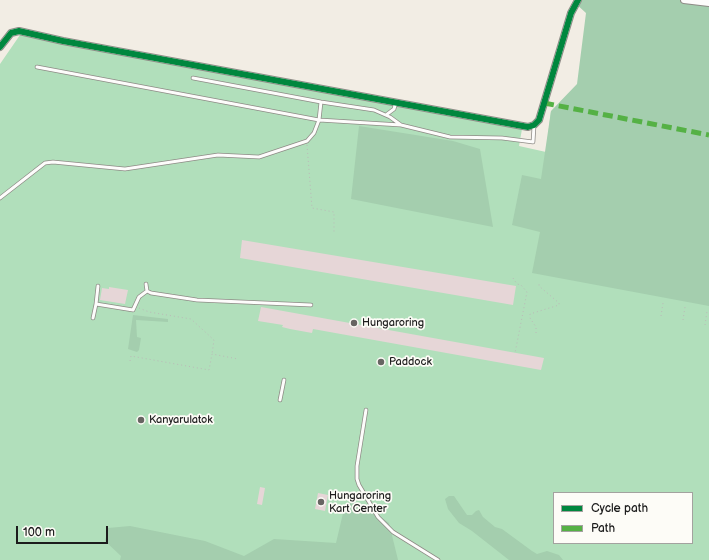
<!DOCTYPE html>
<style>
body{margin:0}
#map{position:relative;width:709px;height:560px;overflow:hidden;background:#f2ede4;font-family:"Balsamiq Sans",sans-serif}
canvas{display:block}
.legend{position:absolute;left:553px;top:492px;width:140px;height:52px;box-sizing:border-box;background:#fdfcf7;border:1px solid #a3a29f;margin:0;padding:5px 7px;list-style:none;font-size:12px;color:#1c1c1c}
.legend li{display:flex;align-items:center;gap:8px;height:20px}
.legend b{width:20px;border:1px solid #a3a29f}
.scale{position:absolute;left:16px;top:526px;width:92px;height:18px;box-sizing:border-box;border:2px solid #1c1c1c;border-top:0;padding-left:5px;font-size:12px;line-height:14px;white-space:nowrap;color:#1c1c1c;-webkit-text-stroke:3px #fdfcf7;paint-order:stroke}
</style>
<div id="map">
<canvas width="709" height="560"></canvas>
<ul class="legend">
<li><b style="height:5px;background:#00873e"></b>Cycle path</li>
<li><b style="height:5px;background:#55b145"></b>Path</li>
</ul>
<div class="scale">100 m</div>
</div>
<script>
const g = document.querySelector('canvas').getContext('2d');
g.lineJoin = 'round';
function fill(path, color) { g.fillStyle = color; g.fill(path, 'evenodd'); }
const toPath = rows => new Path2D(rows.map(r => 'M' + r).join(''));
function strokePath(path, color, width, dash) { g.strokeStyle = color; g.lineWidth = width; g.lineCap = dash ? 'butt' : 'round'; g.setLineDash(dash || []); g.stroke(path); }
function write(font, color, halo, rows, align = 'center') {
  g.font = font + ' "Balsamiq Sans",sans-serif'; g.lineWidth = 3.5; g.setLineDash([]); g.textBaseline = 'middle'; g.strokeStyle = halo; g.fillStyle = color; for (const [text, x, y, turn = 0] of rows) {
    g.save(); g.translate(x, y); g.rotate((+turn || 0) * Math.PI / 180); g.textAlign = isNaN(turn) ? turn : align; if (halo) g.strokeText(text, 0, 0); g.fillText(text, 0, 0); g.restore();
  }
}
const green = toPath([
 [20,35,522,129,519,146,546,152,551,111,709,141,709,560,0,560,0,64],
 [554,493,692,493,692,543,554,543]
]);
const forest = toPath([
 [578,0,684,0,709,3,709,306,532,273,540,232,512,225,522,175,541,179,551,111,577,84,586,13,575,3],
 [359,126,453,141,480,149,493,227,351,199],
 [133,315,168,319,168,322,136,320,137,337,141,338,139,350,137,352,128,349],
 [449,496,454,496,467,515,472,515,476,511,479,510,483,517,495,527,502,529,532,551,537,554,547,551,559,555,563,560,509,560,472,531,459,523,448,509,445,499],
 [349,501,366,506,389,523,398,560,120,560,121,556,105,541,108,528,130,526,205,541,244,556,274,539,336,543,344,509]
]);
const building = toPath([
 [242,240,516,286,513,305,240,258],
 [109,287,128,290,125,304,100,300,102,288,109,289],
 [261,307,544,358,541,370,313,329,312,333,290,329,282,327,283,325,258,321],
 [260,487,265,488,262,505,257,504],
 [318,493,328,495,325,511,315,509]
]);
const path = toPath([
 [307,145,312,208,334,212,334,232],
 [513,278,517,284,521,285,527,292,515,353],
 [139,308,149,312,191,319,214,340,212,354],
 [661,316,663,303],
 [683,320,685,307],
 [705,325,707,311],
 [536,333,536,327,530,318,530,314,559,305,559,303,539,286,539,282],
 [130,361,131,356,209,370,212,354,238,359]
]);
const service = toPath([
 [37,67,319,120,401,125,450,137,502,138,533,142,534,126],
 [193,78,321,102,374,110,390,117,401,125],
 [386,115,394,109,396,102],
 [0,198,45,163,53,162,125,169,218,155,259,157,307,141,314,133,319,120,321,102],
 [146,284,147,291,151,293,197,300,311,305],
 [98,286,96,304,133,310,139,297,147,291],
 [93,318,96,304],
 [280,400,284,380],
 [366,410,357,466,357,479,359,485,378,517,393,532,438,560]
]);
const minor = toPath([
 [684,0,709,3],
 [0,47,11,33,19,31,63,41,528,127,534,125,539,120,571,13,578,0]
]);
const quiet = toPath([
 [544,103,709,135]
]);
const cycleway = toPath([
 [0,47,11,33,19,31,63,41,528,127,534,125,539,120,571,13,578,0]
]);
const markers = [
 [354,323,4,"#676562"],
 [381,362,4,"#676562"],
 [141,420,4,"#676562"],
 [321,502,4,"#676562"]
];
const poiNames = [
 ["Hungaroring",362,323],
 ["Paddock",389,362],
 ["Kanyarulatok",149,420],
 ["Hungaroring",329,496],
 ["Kart Center",329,509]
];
fill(green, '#b1dfbb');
fill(forest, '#a4ceae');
fill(building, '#e6d6d7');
strokePath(service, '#8e8b86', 4.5);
strokePath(minor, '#8e8b86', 8);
strokePath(path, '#bbbab8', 1, [1, 3]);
strokePath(service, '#fdfcfb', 3);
strokePath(minor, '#fdfcfb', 6);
strokePath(quiet, '#55b145', 5, [10, 5]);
strokePath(cycleway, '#00873e', 6);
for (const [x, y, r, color] of markers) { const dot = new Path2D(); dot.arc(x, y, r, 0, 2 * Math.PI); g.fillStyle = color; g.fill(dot); strokePath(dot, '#fdfcf7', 1.5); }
write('11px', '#1c1c1c', '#fdfcf7', poiNames, 'left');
</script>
